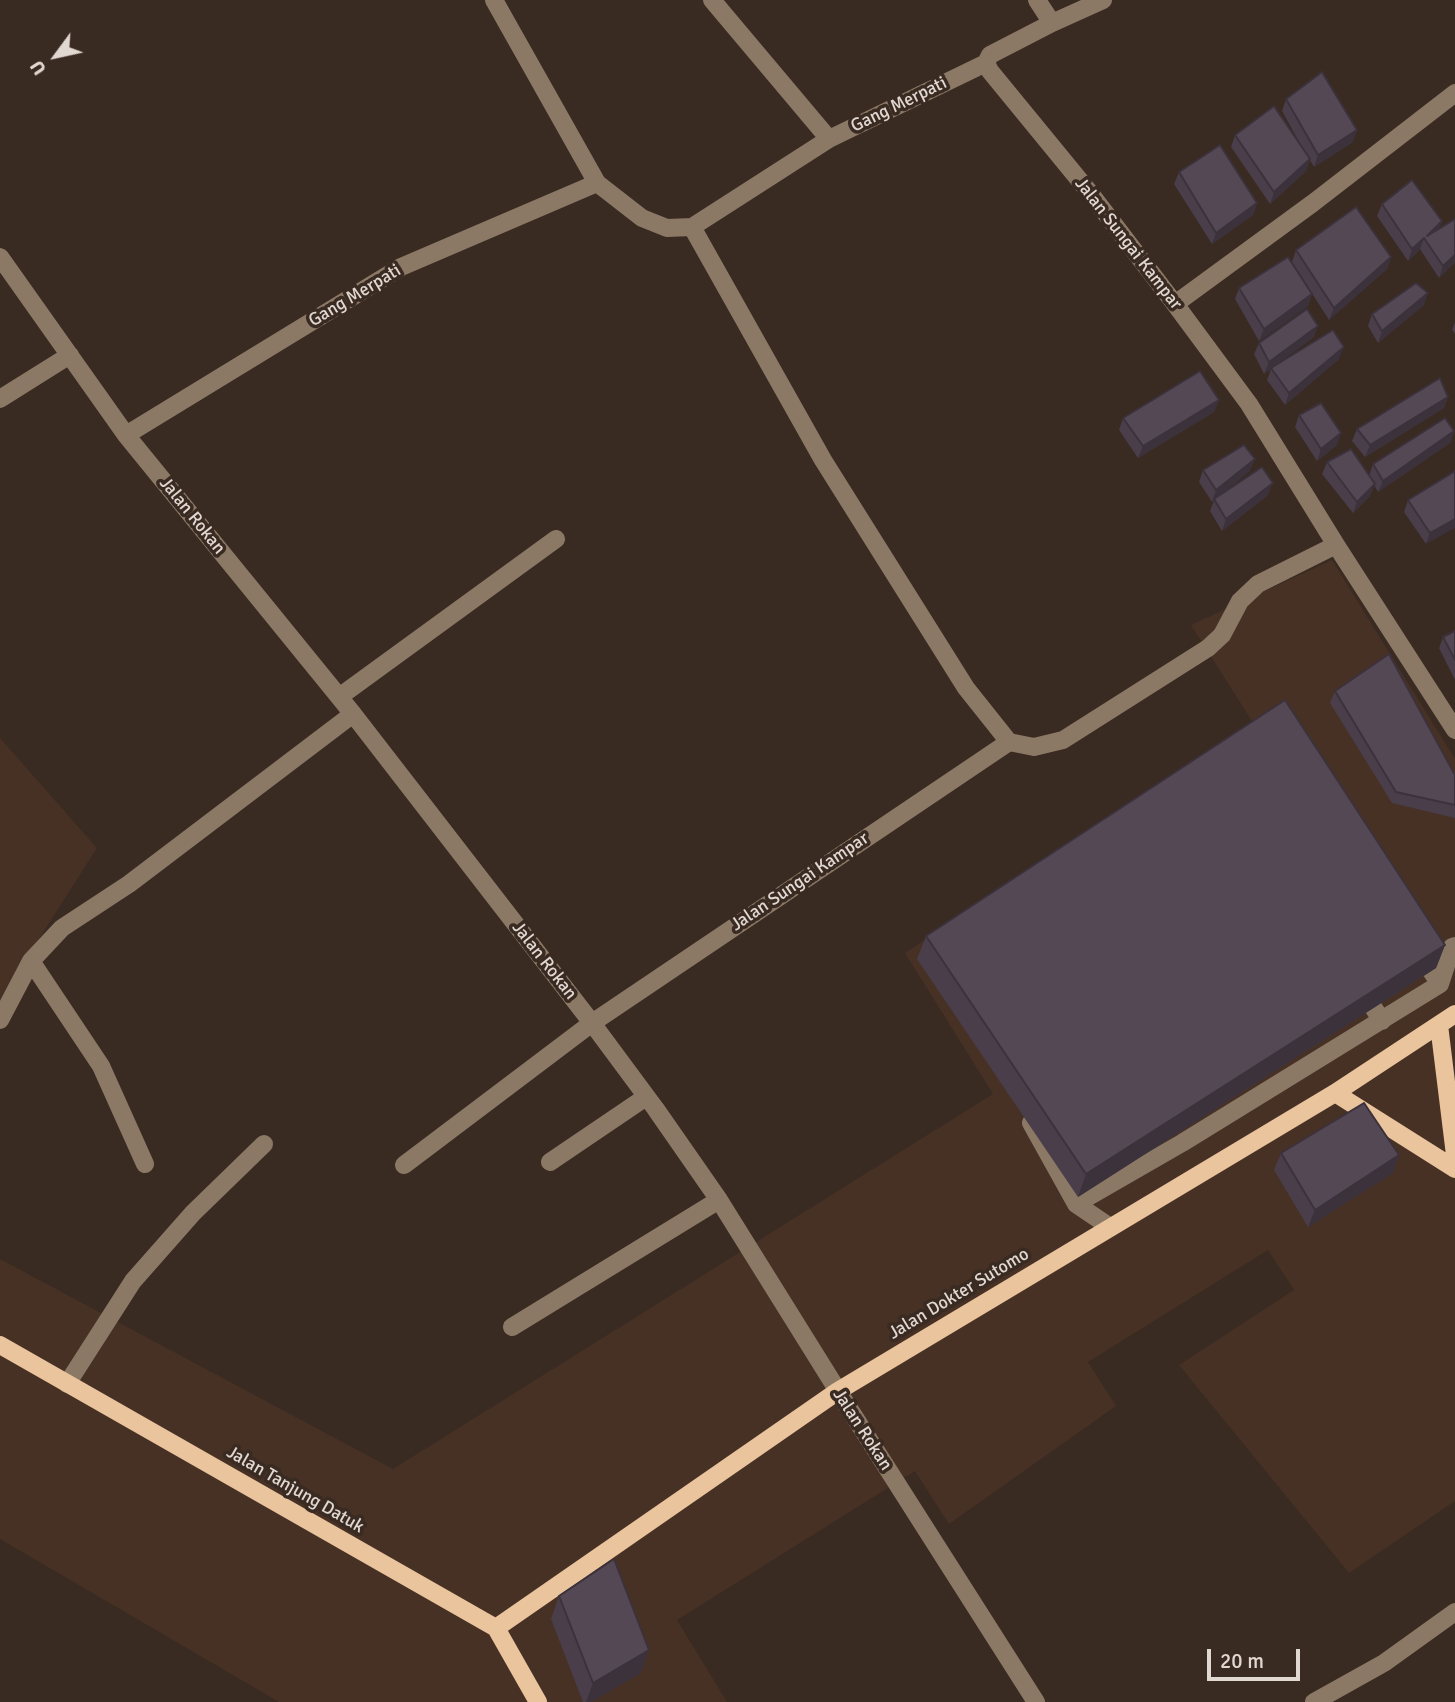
<!DOCTYPE html>
<style>
body{margin:0}
#map{position:relative;width:1455px;height:1702px;overflow:hidden;background:#392a22;font-family:Signika,sans-serif}
canvas{display:block}
.north{position:absolute;left:21px;top:21px;width:70px;height:70px;-webkit-text-stroke:5px #392a22;paint-order:stroke;rotate:237deg;font-size:19px;font-weight:700;line-height:28px;text-align:center;color:#e2d8d2}
.north::after{content:'';display:block;margin:auto;width:24px;height:32px;background:#e2d8d2;clip-path:polygon(50% 0,100% 100%,50% 72%,0 100%)}
.scale{position:absolute;left:1207px;top:1649px;width:93px;height:32px;box-sizing:border-box;border:4px solid #e2d8d2;border-top:0;padding-left:9px;font-size:21px;line-height:24px;white-space:nowrap;color:#e2d8d2;-webkit-text-stroke:5px #392a22;paint-order:stroke}
</style>
<div id="map">
<canvas width="1455" height="1702"></canvas>
<div class="north">U</div>
<div class="scale">20 m</div>
</div>
<script>
const g = document.querySelector('canvas').getContext('2d');
g.lineJoin = 'round';
function fill(path, color) { g.fillStyle = color; g.fill(path, 'evenodd'); }
const toPath = rows => new Path2D(rows.map(r => 'M' + r).join(''));
function strokePath(path, color, width, dash) { g.strokeStyle = color; g.lineWidth = width; g.lineCap = dash ? 'butt' : 'round'; g.setLineDash(dash || []); g.stroke(path); }
function write(font, color, halo, rows, align = 'center') {
  g.font = font + ' Signika,sans-serif'; g.lineWidth = 7; g.setLineDash([]); g.textBaseline = 'middle'; g.strokeStyle = halo; g.fillStyle = color; for (const [text, x, y, turn = 0] of rows) {
    g.save(); g.translate(x, y); g.rotate((+turn || 0) * Math.PI / 180); g.textAlign = isNaN(turn) ? turn : align; if (halo) g.strokeText(text, 0, 0); g.fillText(text, 0, 0); g.restore();
  }
}
const built = toPath([
 [1332,560,1455,759,1455,1501,1349,1573,1179,1365,1294,1290,1268,1250,1088,1362,1116,1406,949,1524,915,1471,677,1620,727,1702,279,1702,0,1539,0,1259,393,1469,993,1094,905,953,1255,726,1191,625],
 [0,738,97,848,0,1000]
]);
const minor = toPath([
 [494,0,597,183,642,218,667,228,692,227,829,139,986,63],
 [712,0,829,139],
 [1037,0,1052,23],
 [1103,0,1052,23,990,55,986,63,990,71,1090,193,1175,304,1249,404,1336,545,1455,730],
 [692,227,823,460,966,688,1009,742,1034,747,1063,740,1208,648,1222,635,1240,601,1258,584,1336,545],
 [0,257,126,435,353,714,592,1023,655,1108,719,1200,838,1391,1036,1702],
 [1175,304,1313,203,1455,93],
 [0,399,70,355],
 [126,435,401,267,597,183],
 [339,697,556,539],
 [1418,952,1440,984],
 [31,961,101,1066,145,1164],
 [1362,990,1382,1021],
 [0,1020,31,961,62,928,129,884,353,714],
 [1031,1123,1076,1204,1110,1227],
 [550,1162,646,1097],
 [404,1165,592,1023,1009,742],
 [1076,1204,1182,1143,1440,984,1452,947,1455,946],
 [512,1327,719,1200],
 [67,1384,133,1281,193,1213,264,1144],
 [1314,1702,1384,1663,1455,1612]
]);
const major = toPath([
 [1439,1025,1455,1155],
 [1335,1093,1455,1169],
 [0,1345,496,1628,538,1702],
 [496,1628,838,1391,1335,1093,1455,1014]
]);
const wall = toPath([
 [1286,99,1353,142,1314,167,1310,160,1306,171,1270,204,1231,147,1235,135,1304,151,1282,111],
 [1179,172,1257,203,1253,215,1212,244,1174,184],
 [1382,204,1440,228,1455,220,1455,262,1439,278,1420,249,1408,261,1377,216],
 [1296,250,1391,257,1387,269,1329,320,1292,262],
 [1239,288,1312,294,1308,306,1259,341,1235,299],
 [1424,305,1378,343,1368,326,1372,314],
 [1455,322,1455,334,1452,330],
 [1314,337,1280,362,1339,359,1285,405,1267,380,1271,369,1264,374,1254,354,1259,343],
 [1448,397,1444,408,1365,457,1352,441,1357,429],
 [1219,400,1214,412,1138,458,1119,430,1123,418],
 [1299,415,1337,445,1317,461,1295,427],
 [1454,431,1450,443,1378,492,1374,485,1370,496,1353,513,1322,474,1327,462,1369,476,1373,464],
 [1203,470,1250,471,1220,495,1268,495,1222,531,1210,511,1214,500,1212,502,1199,482],
 [1455,471,1426,544,1404,512,1408,500],
 [1455,631,1455,680,1439,648,1443,637],
 [1335,691,1455,775,1455,818,1392,803,1330,703],
 [926,936,1445,945,1436,968,1078,1197,917,959],
 [1281,1153,1399,1155,1393,1173,1308,1227,1274,1170],
 [559,1596,641,1673,591,1702,583,1702,551,1619]
]);
const shadedWall = toPath([
 [1357,130,1353,142,1314,167,1318,155],
 [1310,159,1306,171,1270,204,1274,192],
 [1257,203,1253,215,1212,244,1216,233],
 [1442,221,1438,233,1427,236],
 [1424,238,1420,249,1408,261,1412,249],
 [1455,255,1455,262,1439,278,1443,266],
 [1391,257,1387,269,1329,320,1334,308],
 [1428,293,1424,305,1378,343,1382,331],
 [1312,294,1308,306,1259,341,1264,329],
 [1318,326,1314,337,1264,374,1269,362],
 [1344,347,1339,359,1285,405,1289,393],
 [1448,397,1444,408,1365,457,1370,445],
 [1219,400,1214,412,1138,458,1143,446],
 [1454,431,1450,443,1378,492,1383,481],
 [1341,433,1337,445,1317,461,1321,449],
 [1255,459,1250,471,1212,502,1216,490],
 [1273,483,1268,495,1222,531,1226,519],
 [1375,484,1370,496,1353,513,1357,502],
 [1455,519,1455,528,1426,544,1430,533],
 [1445,945,1436,968,1078,1197,1086,1174],
 [1399,1155,1393,1173,1308,1227,1315,1210],
 [649,1650,641,1673,591,1702,586,1702,593,1683]
]);
const building = toPath([
 [1322,72,1357,130,1318,155,1286,99,1322,72],
 [1274,106,1310,159,1274,192,1235,135,1274,106],
 [1220,145,1257,203,1216,233,1179,172,1220,145],
 [1412,180,1442,221,1427,236,1455,219,1455,255,1443,266,1424,238,1412,249,1382,204,1412,180],
 [1356,207,1391,257,1334,308,1296,250,1356,207],
 [1288,257,1312,294,1264,329,1239,288,1288,257],
 [1416,283,1428,293,1382,331,1372,314,1416,283],
 [1307,309,1318,326,1269,362,1259,343,1307,309],
 [1333,330,1344,347,1289,393,1271,368,1333,330],
 [1200,371,1219,400,1143,446,1123,418,1200,371],
 [1440,378,1448,397,1370,445,1357,429,1440,378],
 [1321,403,1341,433,1321,449,1299,415,1321,403],
 [1445,418,1454,431,1383,481,1373,464,1445,418],
 [1244,445,1255,459,1216,490,1203,470,1244,445],
 [1351,449,1375,484,1357,502,1327,462,1351,449],
 [1262,467,1273,483,1226,519,1214,499,1262,467],
 [1455,471,1455,519,1430,533,1408,500,1455,471],
 [1455,631,1455,660,1443,637,1455,631],
 [1389,654,1455,775,1455,805,1396,792,1335,691,1389,654],
 [1285,700,1445,945,1086,1174,926,936,1285,700],
 [1364,1103,1399,1155,1315,1210,1281,1153,1364,1103],
 [614,1559,649,1650,593,1683,559,1596,614,1559]
]);
const streetNames = [
 ["Gang Merpati",899,105,-26],
 ["Jalan Sungai Kampar",1128,244,52],
 ["Gang Merpati",355,296,-31],
 ["Jalan Rokan",192,516,51],
 ["Jalan Sungai Kampar",800,882,-34],
 ["Jalan Rokan",544,961,52],
 ["Jalan Dokter Sutomo",959,1294,-31],
 ["Jalan Rokan",862,1430,57],
 ["Jalan Tanjung Datuk",295,1490,30]
];
fill(built, '#473125');
strokePath(minor, '#8b7966', 18);
strokePath(major, '#eac49d', 18);
fill(wall, '#493e49');
fill(shadedWall, '#3c323c');
fill(building, '#554855');
strokePath(building, '#3c323c', 2);
write('18px', '#e2d8d2', '#392a22', streetNames);
</script>
